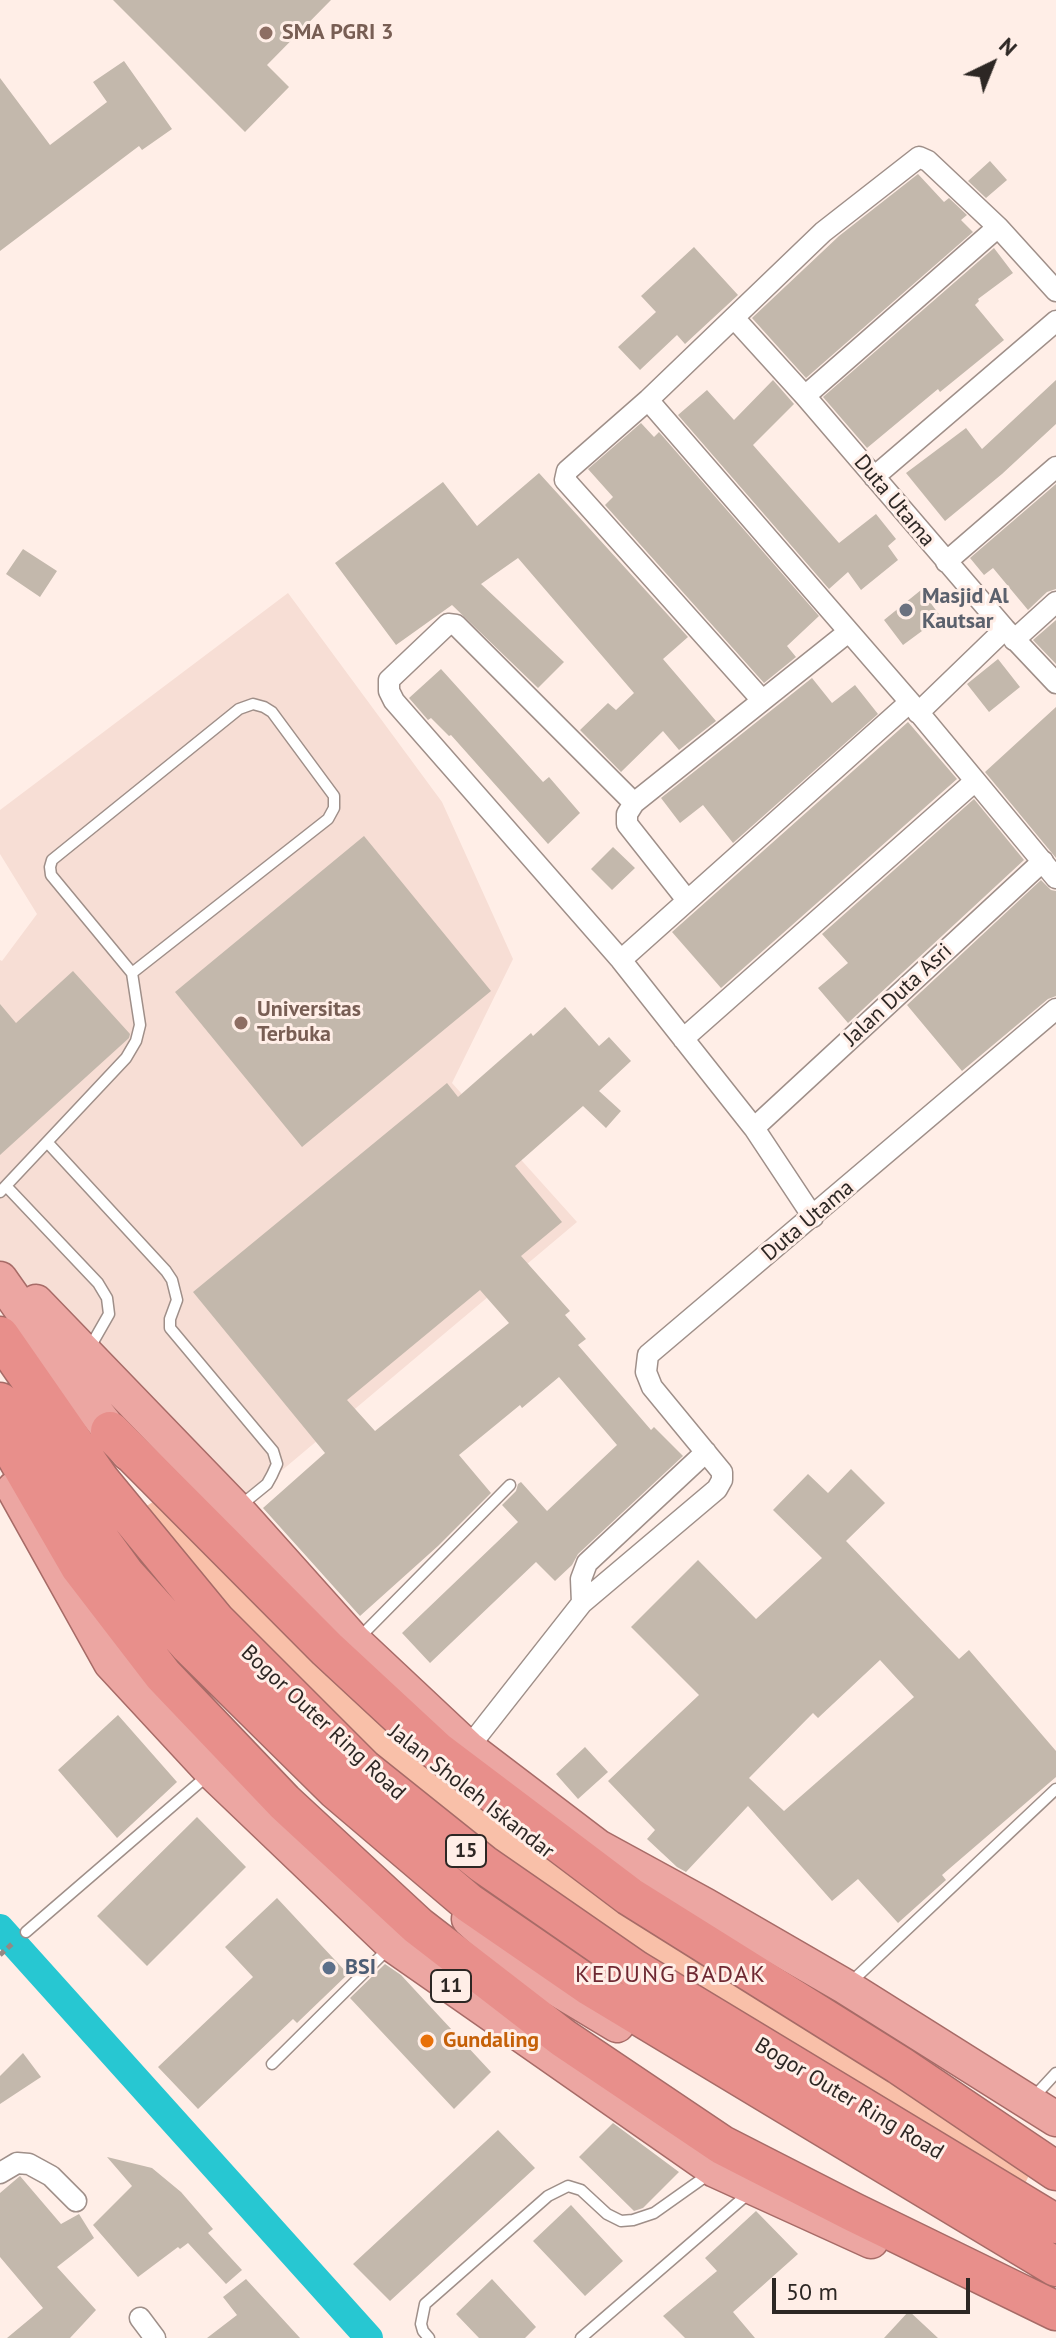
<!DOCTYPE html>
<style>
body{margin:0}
#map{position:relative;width:1056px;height:2338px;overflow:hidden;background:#ffeee7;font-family:"PT Sans",sans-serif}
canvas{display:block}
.north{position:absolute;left:952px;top:24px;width:80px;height:80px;-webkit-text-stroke:6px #ffeee7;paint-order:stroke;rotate:43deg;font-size:22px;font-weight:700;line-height:32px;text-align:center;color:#2d2724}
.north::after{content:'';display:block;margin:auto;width:28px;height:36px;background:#2d2724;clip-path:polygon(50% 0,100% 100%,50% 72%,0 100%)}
.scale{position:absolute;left:772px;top:2278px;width:198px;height:36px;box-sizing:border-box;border:4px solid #2d2724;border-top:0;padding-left:10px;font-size:24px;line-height:28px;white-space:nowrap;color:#2d2724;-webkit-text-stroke:6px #ffeee7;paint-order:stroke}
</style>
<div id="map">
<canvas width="1056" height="2338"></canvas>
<div class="north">N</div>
<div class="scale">50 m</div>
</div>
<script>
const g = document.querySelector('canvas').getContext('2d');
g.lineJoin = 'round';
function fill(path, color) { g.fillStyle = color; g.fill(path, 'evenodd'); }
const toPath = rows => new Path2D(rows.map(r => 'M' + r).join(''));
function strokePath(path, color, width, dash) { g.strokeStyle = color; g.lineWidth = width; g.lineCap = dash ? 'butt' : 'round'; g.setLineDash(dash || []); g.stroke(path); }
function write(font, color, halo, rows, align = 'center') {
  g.font = font + ' "PT Sans",sans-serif'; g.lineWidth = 6; g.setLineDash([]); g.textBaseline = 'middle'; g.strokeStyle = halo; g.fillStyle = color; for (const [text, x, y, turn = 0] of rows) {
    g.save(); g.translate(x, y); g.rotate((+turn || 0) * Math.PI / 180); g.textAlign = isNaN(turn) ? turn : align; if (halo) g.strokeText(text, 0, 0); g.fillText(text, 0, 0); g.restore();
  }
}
const built = toPath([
 [288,593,442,802,513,959,452,1083,577,1222,236,1509,0,1264,0,960,2,961,37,914,0,854,0,810]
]);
const green = toPath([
 [162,1496,1034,2165,1001,2233,469,1903,99,1537]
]);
const canal = toPath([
 [0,1928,369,2338]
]);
const building = toPath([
 [113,0,331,0,267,65,289,87,245,132],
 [124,61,172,129,142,150,139,146,0,251,0,78,50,145,107,102,93,82],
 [990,161,1007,180,986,198,968,181],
 [918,174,944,202,949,198,967,215,961,220,973,232,806,378,752,318,839,236],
 [694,247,738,295,685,344,677,335,640,370,618,347,656,312,641,296],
 [994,248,1013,273,978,299,979,301,975,305,1004,340,940,392,938,389,867,448,823,397],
 [773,380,794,404,753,445,839,543,876,514,896,539,888,546,898,560,861,590,848,572,829,589,678,415,707,390,734,420],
 [1056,380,1056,424,1002,474,945,521,906,473,966,428,982,449],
 [641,423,654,437,659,432,819,616,787,646,796,657,764,683,605,505,613,497,588,469],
 [539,473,688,637,663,659,716,721,679,750,663,731,621,772,580,730,608,703,616,710,634,693,518,558,481,584,564,662,538,688,452,605,396,645,335,563,443,482,477,526],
 [1056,484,1056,589,1047,592,1028,610,993,568,984,575,970,558],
 [23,549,57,571,40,597,6,574],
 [921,590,941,617,903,645,884,620],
 [1056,620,1056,664,1033,640],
 [998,659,1020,687,989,712,967,684],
 [441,669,543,782,549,777,580,813,548,844,451,735,449,736,431,718,428,720,409,698],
 [812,678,832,703,855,685,878,714,733,843,703,805,680,823,661,798],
 [1056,707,1056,858,985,772],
 [908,722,957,779,721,988,672,932],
 [974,799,1024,860,848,1023,818,988,848,963,822,934],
 [364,836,491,991,302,1147,175,992],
 [613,847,635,868,612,890,591,869],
 [1041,880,1051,890,1056,891,1056,996,1048,999,962,1071,907,1005],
 [73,971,130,1034,129,1038,0,1155,0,1004,16,1023],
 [565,1007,599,1046,609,1037,631,1061,599,1091,621,1111,606,1128,583,1106,515,1166,562,1222,521,1256,570,1311,565,1315,586,1339,578,1345,651,1430,654,1427,683,1456,578,1554,572,1565,555,1581,536,1562,430,1663,402,1633,518,1522,502,1505,516,1491,518,1484,521,1482,547,1511,617,1445,559,1377,522,1408,520,1405,459,1455,491,1493,438,1546,360,1616,263,1508,325,1453,193,1292,447,1083,458,1097,531,1033,533,1036],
 [480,1290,509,1323,375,1431,347,1400],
 [851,1469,885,1503,846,1541,959,1659,969,1650,1056,1751,1056,1777,942,1875,946,1880,898,1923,858,1879,832,1901,748,1806,686,1872,677,1867,647,1839,655,1830,608,1781,699,1695,631,1627,698,1560,756,1619,822,1558,773,1510,808,1474,828,1493],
 [880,1660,914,1697,784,1811,749,1778,813,1713,818,1718],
 [118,1715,177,1782,117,1838,58,1770],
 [585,1747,608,1772,578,1799,556,1774],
 [197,1817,246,1867,147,1966,97,1916],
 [277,1898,348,1974,297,2023,293,2019,198,2109,158,2067,253,1977,225,1947],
 [385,1964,401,1975,491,2072,454,2109,350,1998],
 [23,2053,41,2077,0,2104,0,2076],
 [613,2123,679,2172,643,2208,634,2211,579,2157],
 [498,2130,535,2168,390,2301,353,2264],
 [107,2157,152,2168,181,2192,213,2229,208,2233,242,2270,226,2284,188,2243,180,2249,178,2247,138,2277,93,2225,132,2186],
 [20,2176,61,2224,79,2214,94,2238,57,2267,96,2310,70,2338,7,2338,43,2308,0,2257,0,2193],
 [571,2205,623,2261,585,2296,533,2241],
 [756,2211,798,2254,733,2312,755,2338,685,2338,663,2316,717,2271,705,2258],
 [246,2279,300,2338,207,2338,237,2315,223,2297],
 [492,2279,536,2327,525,2338,479,2338,456,2314],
 [909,2311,938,2338,884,2338]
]);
const path = toPath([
 [0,1955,13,1943]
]);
const service = toPath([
 [47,1142,166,1271,172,1280,177,1300,170,1319,170,1328,273,1451,277,1464,272,1475,267,1484,240,1506],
 [7,1187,98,1283,107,1298,109,1314,89,1349],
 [0,1192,126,1058,136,1041,140,1025,132,973,51,875,50,867,52,860,239,709,253,704,264,707,272,712,334,796,334,808,328,819,132,973],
 [359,1638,510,1485],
 [26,1932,207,1776],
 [850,1983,1056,1789],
 [272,2064,388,1949],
 [1032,2099,1056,2073],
 [429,2338,423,2331,421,2324,425,2304,548,2196,568,2186,581,2190,607,2214,621,2221,633,2220,654,2213,709,2174],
 [581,2338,749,2193]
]);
const minor = toPath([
 [734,318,805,396,1005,629,1056,683],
 [805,396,998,227],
 [648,400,910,702,1056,878],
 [874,477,1056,321],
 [946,562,1056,467],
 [1014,640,1056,602],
 [761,699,565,480,567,471,648,400,823,232,919,157,928,161,998,227,1056,291],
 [918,713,1005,629],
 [687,900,627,824,627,814,634,803,847,633],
 [621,960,394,701,389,691,389,680,448,624,456,625,634,803],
 [683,1039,974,782],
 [754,1128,1043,861],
 [813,1217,754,1128,621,960,910,702],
 [582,1603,581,1579,587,1563,706,1452],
 [468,1748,582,1603,717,1489,722,1480,722,1472,652,1387,646,1372,648,1355,1056,1009],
 [0,2173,17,2163,29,2164,51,2176,76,2201],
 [140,2318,155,2338]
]);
const trunk = toPath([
 [0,1279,79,1391,128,1453],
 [36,1302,236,1509,355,1642,468,1748,598,1847,706,1906,846,1987,1056,2119],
 [14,1489,111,1663,212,1772,393,1945,715,2170,871,2241],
 [469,1919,527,1971,617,2025]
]);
const motorway = toPath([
 [0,1336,100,1480,216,1621,363,1768,483,1864,636,1970,1056,2224],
 [0,1402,125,1574,189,1645,336,1790,469,1903,591,1987,1056,2267],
 [110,1431,327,1649,437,1751,629,1896,899,2065,1056,2171],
 [9,1444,80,1567,163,1675,284,1802,418,1926,563,2038,722,2145,853,2212,1056,2311]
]);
const markers = [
 [266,33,8,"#8d6e63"],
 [906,610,8,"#6b7280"],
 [241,1023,8,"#8d6e63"],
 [329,1968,8,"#5c6f8a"],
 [427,2041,8,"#e8710a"]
];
const shields = [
 [466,1851,40],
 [451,1986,40]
];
const shieldNames = [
 ["15",466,1851],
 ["11",451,1986]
];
const educationNames = [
 ["SMA PGRI 3",282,33],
 ["Universitas",257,1010],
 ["Terbuka",257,1035]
];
const streetNames = [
 ["Duta Utama",894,501,50],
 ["Jalan Duta Asri",898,995,-43],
 ["Duta Utama",808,1221,-40],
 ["Bogor Outer Ring Road",323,1723,43],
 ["Jalan Sholeh Iskandar",471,1792,38],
 ["Bogor Outer Ring Road",849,2099,31]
];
const worshipNames = [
 ["Masjid Al",922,597],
 ["Kautsar",922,622]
];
const serviceNames = [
 ["BSI",345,1968]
];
const foodNames = [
 ["Gundaling",443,2041]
];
const neighbourhoodNames = [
 ["KEDUNG BADAK",671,1975]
];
fill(built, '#f7ded5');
fill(green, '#f9c0a9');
strokePath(canal, '#27c7d2', 28);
fill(building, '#c3b8ac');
strokePath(service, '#9f8f89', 13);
strokePath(minor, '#9f8f89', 23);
strokePath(trunk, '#a76b67', 37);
strokePath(motorway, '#a76b67', 41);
strokePath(path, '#948984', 5, [6, 4]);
strokePath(service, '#fff', 10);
strokePath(minor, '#fff', 20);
strokePath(trunk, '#eca6a2', 34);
strokePath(motorway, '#e88f8b', 38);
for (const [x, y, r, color] of markers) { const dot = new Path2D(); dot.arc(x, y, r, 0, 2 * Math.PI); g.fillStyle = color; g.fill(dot); strokePath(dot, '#ffeee7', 3); }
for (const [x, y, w] of shields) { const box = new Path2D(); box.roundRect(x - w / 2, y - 16, w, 32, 6); g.fillStyle = '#ffeee7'; g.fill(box); strokePath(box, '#2d2724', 2); }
write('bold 20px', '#2d2724', null, shieldNames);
write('bold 22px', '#785e54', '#ffeee7', educationNames, 'left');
write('22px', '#2d2724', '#ffeee7', streetNames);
write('bold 22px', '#5b616d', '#ffeee7', worshipNames, 'left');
write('bold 22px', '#4e5e75', '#ffeee7', serviceNames, 'left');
write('bold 22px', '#c56008', '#ffeee7', foodNames, 'left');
g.letterSpacing = '2px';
write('24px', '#6e2832', '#ffeee7', neighbourhoodNames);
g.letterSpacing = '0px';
</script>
